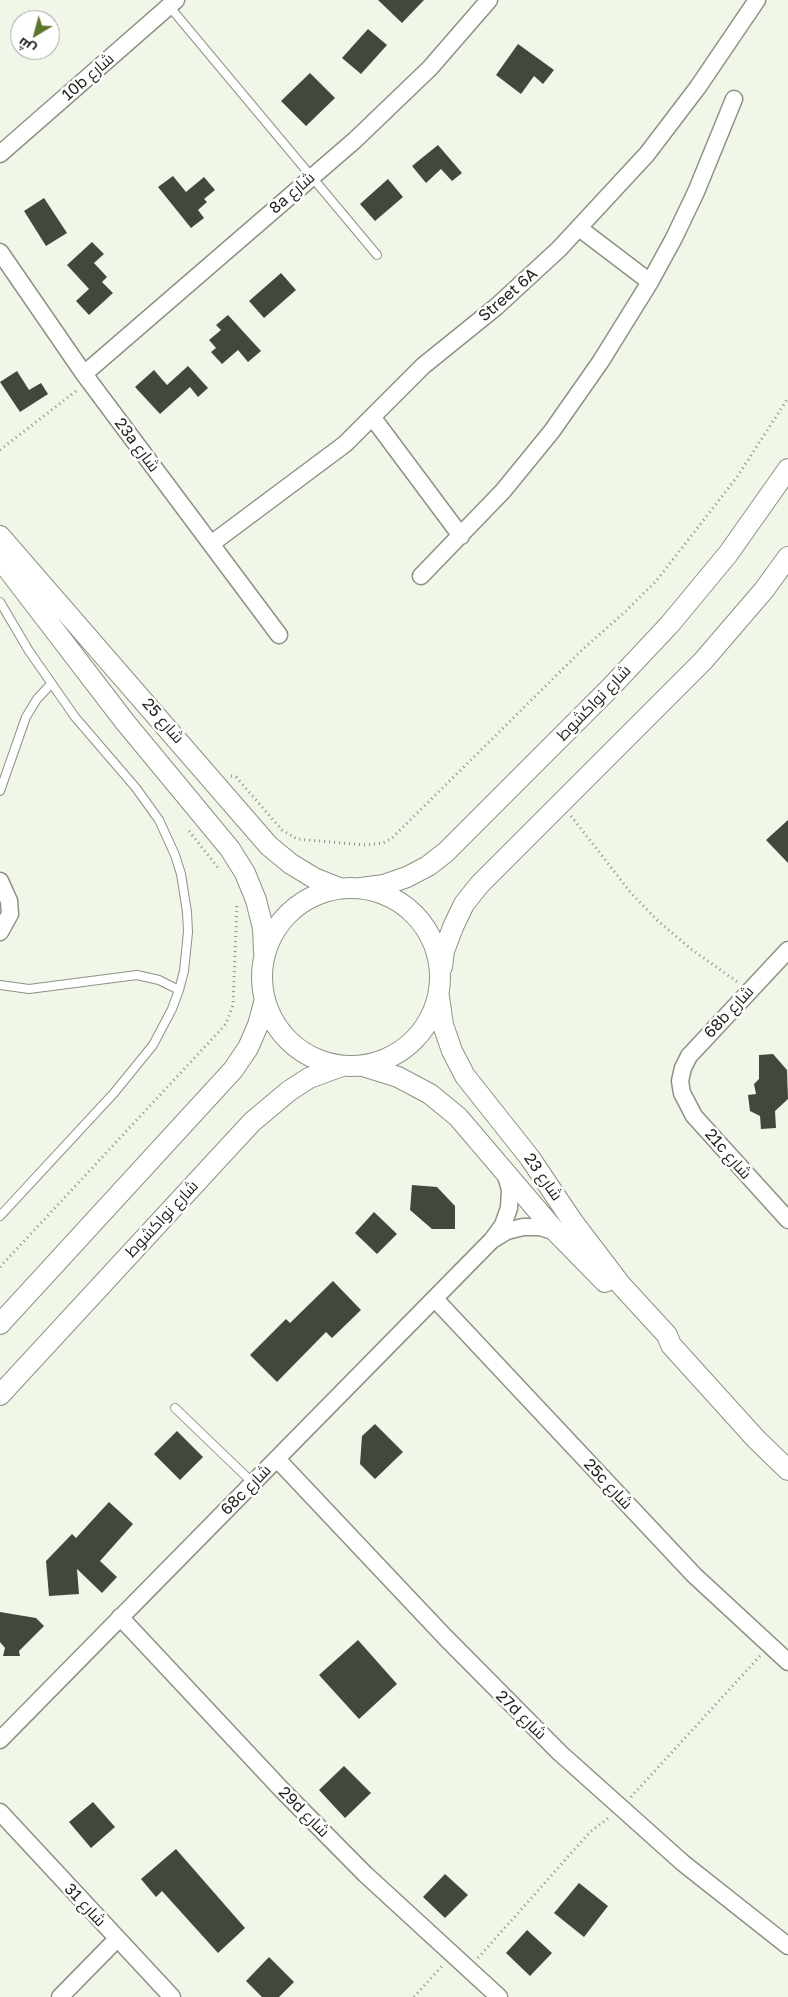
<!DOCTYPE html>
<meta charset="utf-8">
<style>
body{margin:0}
#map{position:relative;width:788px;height:1997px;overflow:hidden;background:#f1f7e8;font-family:"Golos Text",Cairo,sans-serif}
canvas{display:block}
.north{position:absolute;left:10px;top:10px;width:50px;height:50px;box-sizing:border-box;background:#fff;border:1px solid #a5a6a4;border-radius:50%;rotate:217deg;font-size:14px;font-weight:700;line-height:20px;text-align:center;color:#1f211b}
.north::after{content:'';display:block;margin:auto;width:18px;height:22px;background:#5d7527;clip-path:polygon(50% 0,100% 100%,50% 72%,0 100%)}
</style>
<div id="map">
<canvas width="788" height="1997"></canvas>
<div class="north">ش</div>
</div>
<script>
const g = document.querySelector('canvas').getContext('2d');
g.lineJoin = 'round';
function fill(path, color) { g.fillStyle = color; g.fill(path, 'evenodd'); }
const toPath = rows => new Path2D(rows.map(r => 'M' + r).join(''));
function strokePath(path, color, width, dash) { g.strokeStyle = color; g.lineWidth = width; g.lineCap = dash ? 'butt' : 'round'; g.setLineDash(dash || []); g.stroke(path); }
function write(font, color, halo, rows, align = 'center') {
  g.font = font + ' "Golos Text",Cairo,sans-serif'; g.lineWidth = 5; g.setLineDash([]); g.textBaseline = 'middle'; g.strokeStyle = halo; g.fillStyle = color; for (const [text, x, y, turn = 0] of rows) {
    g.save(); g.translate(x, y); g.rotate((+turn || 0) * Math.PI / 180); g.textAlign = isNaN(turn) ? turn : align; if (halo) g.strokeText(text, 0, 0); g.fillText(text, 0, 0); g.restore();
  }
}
const building = toPath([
 [378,0,424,0,402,23],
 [368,29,387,45,361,74,342,58],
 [518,44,554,70,543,84,534,76,521,94,496,75],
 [310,73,335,98,306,126,281,101],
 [438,145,462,173,452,181,441,169,426,183,412,166],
 [173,176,186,192,204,177,215,190,204,199,207,202,198,210,204,218,191,228,158,187],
 [388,179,403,197,375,221,360,204],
 [44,198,67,233,46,246,24,211],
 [92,242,104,254,94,263,107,277,102,282,113,293,89,315,76,301,89,289,67,265],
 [281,273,296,290,264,318,249,301],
 [228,315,261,351,248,362,238,350,222,364,211,352,216,348,209,340,221,330,216,325],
 [188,366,208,388,198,397,190,387,160,414,135,387,154,370,167,385],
 [17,371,29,390,41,383,48,394,20,412,0,382],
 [788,820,788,863,766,840],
 [773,1054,787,1070,788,1099,775,1111,776,1128,761,1129,760,1116,750,1111,748,1095,756,1094,754,1084,759,1079,759,1055],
 [412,1185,437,1187,455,1206,455,1229,432,1229,410,1210],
 [374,1212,397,1234,377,1254,355,1233],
 [333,1281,361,1310,332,1338,326,1332,277,1382,250,1355,286,1319,290,1323],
 [375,1424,403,1452,375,1479,360,1464,362,1436],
 [177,1431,203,1457,180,1480,154,1454],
 [109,1502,133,1524,100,1561,117,1577,102,1593,77,1569,79,1594,49,1596,46,1561,72,1534,76,1538],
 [0,1612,36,1618,44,1626,19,1651,20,1656,3,1656,5,1648,0,1642],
 [358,1640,397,1684,359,1719,319,1675],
 [344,1766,371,1793,345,1818,319,1790],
 [93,1802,115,1827,91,1848,69,1822],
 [176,1849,245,1928,218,1953,162,1891,156,1897,141,1879],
 [445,1874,468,1895,445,1918,423,1897],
 [579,1883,608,1906,584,1937,554,1913],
 [527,1930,552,1953,530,1976,506,1953],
 [269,1957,294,1982,279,1997,262,1997,246,1981]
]);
const path = toPath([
 [0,450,76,391],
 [231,776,236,777,282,830,297,839,365,845,383,843,391,839,582,650,626,611,657,580,737,477,788,398],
 [571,816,631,893,658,921,691,949,739,983],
 [189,831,219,869],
 [0,1267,226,1024,233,1005,237,903],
 [631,1797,760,1656],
 [478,1958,590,1832,610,1817],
 [414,1997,442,1966]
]);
const service = toPath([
 [169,6,377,255],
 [0,602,29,651,75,717,136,788,159,820,175,855,181,874,187,912,188,932,184,971,179,990,172,1009,153,1045,114,1093,0,1216],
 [0,791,26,717,37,699,51,684],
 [0,985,29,989,137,975,159,980,179,990],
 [175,1408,253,1483]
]);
const minor = toPath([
 [0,154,176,0],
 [579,228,650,282],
 [0,252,84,374,279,635],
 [84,374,355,140,430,68,489,0],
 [373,418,461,536],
 [211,544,345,444,423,366,496,307,559,249,647,154,698,87,757,0],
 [421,576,503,491,552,431,601,361,650,282,674,238,696,192,734,99],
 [0,881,9,901,10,914,0,932],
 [788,950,689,1056,683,1068,680,1081,682,1093,694,1116,788,1220],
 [494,1239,507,1231,523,1227,540,1227,556,1232],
 [435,1299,694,1575,788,1662],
 [277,1459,445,1637,560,1753,683,1863,788,1946],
 [120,1617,282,1790,365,1874,499,1997],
 [0,1740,492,1240,503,1225,509,1208,510,1190,505,1172],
 [0,1812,172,1997],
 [60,1997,117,1939]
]);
const tertiary = toPath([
 [0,536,269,846,291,864,314,878,339,888],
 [0,559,125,722,230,849,245,873,256,900,263,928,264,952],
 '262 977a89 89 0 1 1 178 0a89 89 0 1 1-178 0Z',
 [361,888,384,885,407,877,428,866,446,852,609,689,670,624,728,554,788,469],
 [442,967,444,951,453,927,464,904,480,884,703,661,764,590,788,557],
 [439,997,443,1025,452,1051,465,1076,530,1158,573,1222,621,1285,667,1335,671,1345,756,1439,788,1470],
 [363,1066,398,1077,430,1094,458,1117,556,1232,605,1282],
 [0,1324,233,1070,248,1048,258,1025,265,999],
 [0,1395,252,1122,289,1091,309,1078,342,1066]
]);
const streetNames = [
 ["10b شارع",88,77,-41],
 ["8a شارع",292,193,-41],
 ["Street 6A",508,295,-41],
 ["23a شارع",137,445,53],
 ["شارع نواكشوط",594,703,-46],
 ["شارع 25",163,721,49],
 ["68b شارع",729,1012,-47],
 ["21c شارع",728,1154,49],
 ["شارع 23",543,1177,55],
 ["شارع نواكشوط",162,1219,-47],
 ["25c شارع",608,1484,47],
 ["68c شارع",246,1490,-45],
 ["27d شارع",521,1715,44],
 ["29d شارع",304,1812,45],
 ["شارع 31",85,1905,47]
];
fill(building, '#43483c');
strokePath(service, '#8d9285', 10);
strokePath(minor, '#8d9285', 19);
strokePath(tertiary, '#8d9285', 22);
strokePath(path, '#8a8e83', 3, [1, 4]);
strokePath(service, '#fff', 8);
strokePath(minor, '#fff', 16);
strokePath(tertiary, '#fff', 20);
write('16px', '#1f211b', '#fff', streetNames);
</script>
